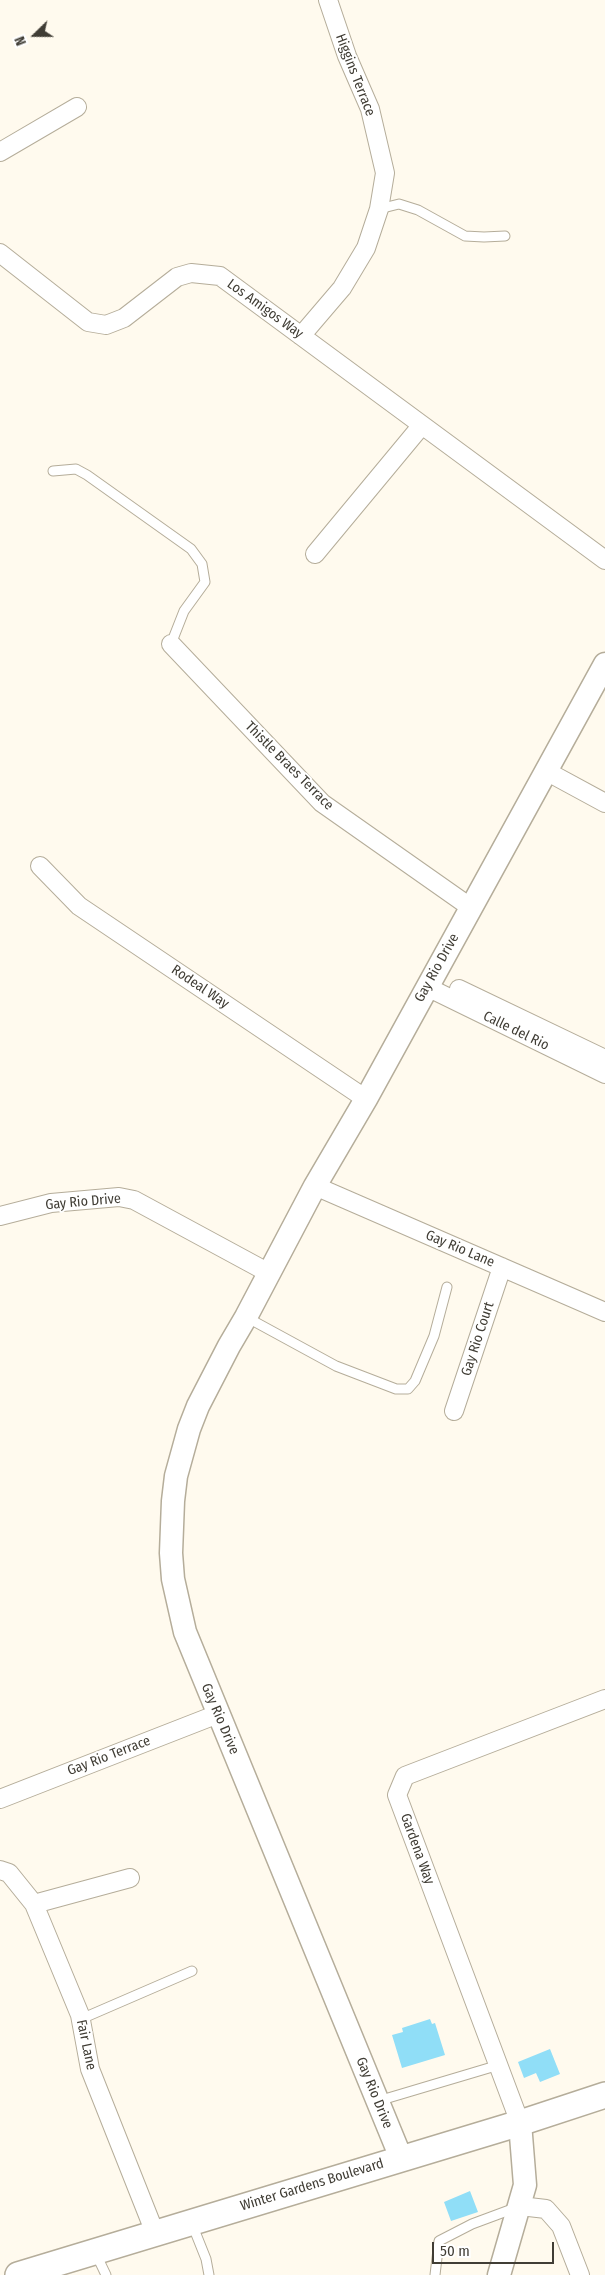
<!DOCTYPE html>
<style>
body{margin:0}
#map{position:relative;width:605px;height:2275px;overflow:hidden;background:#fffaee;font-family:"Fira Sans Condensed",sans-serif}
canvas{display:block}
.north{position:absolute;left:10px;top:10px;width:50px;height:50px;-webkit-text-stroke:4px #fff;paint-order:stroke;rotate:248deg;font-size:14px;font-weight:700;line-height:20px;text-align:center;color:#403d35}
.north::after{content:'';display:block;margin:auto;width:18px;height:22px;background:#403d35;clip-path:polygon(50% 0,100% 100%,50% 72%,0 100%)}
.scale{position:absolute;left:432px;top:2242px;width:122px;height:22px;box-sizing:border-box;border:2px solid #403d35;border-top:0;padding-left:6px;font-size:15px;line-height:18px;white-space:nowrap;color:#403d35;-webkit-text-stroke:4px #fff;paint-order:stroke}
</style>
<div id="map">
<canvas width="605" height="2275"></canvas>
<div class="north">N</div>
<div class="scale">50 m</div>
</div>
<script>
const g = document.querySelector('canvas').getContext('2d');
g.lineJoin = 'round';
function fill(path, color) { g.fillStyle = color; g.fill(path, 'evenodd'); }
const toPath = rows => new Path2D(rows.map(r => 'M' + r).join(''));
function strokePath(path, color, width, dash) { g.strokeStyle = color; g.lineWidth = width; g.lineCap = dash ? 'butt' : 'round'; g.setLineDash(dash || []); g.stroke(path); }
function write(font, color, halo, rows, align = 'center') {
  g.font = font + ' "Fira Sans Condensed",sans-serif'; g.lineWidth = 4; g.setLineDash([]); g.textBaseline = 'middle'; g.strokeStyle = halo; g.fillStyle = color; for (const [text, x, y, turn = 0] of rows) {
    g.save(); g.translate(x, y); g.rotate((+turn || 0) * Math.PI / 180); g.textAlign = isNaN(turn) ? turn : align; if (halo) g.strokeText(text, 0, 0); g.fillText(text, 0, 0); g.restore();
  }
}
const building = toPath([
 [430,2019,432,2024,435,2023,445,2055,402,2068,392,2035,403,2032,402,2028],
 [550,2049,560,2074,540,2082,536,2073,524,2078,518,2062],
 [470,2191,478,2212,451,2221,444,2202]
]);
const service = toPath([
 [379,209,399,204,418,210,465,236,484,237,505,236],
 [53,471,76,469,87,475,191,549,202,564,205,582,184,611,171,644],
 [246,1317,336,1366,396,1389,408,1389,415,1381,434,1336,447,1287],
 [81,2019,192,1971],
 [378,2101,499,2065],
 [192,2224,206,2259,209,2275],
 [96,2254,106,2275],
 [435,2275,439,2241,472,2224,515,2208]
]);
const minor = toPath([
 [0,152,77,107],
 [0,253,88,322,106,325,124,318,177,277,191,273,220,276,605,560],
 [301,336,342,288,366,248,379,209,385,173,370,109,347,56,328,0],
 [315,554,422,425],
 [171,644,322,803,470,907],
 [546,771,605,803],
 [40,866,79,906,366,1099],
 [427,987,605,1074],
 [459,989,605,1059],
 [315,1186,605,1312],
 [0,1216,51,1203,119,1197,134,1200,269,1273],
 [454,1411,502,1267],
 [0,1799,218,1714],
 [0,1870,9,1873,34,1904,80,2015,90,2069,155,2233],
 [34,1904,130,1878],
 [520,2123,397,1795,405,1776,605,1699],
 [520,2206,546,2209,561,2226,580,2275]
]);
const tertiary = toPath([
 [401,2158,185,1632,173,1579,171,1553,173,1501,176,1476,189,1429,198,1406,229,1346,246,1317,315,1186,366,1099,605,664],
 [499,2275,525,2185,520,2123]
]);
const secondary = toPath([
 [18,2275,520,2123,605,2095]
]);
const streetNames = [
 ["Higgins Terrace",355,75,69],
 ["Los Amigos Way",265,309,36],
 ["Thistle Braes Terrace",289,766,45],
 ["Gay Rio Drive",437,968,-61],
 ["Rodeal Way",200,987,34],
 ["Calle del Rio",516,1031,26],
 ["Gay Rio Drive",83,1202,-5],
 ["Gay Rio Lane",460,1249,23],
 ["Gay Rio Court",478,1339,-72],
 ["Gay Rio Drive",220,1719,67],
 ["Gay Rio Terrace",109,1756,-21],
 ["Gardena Way",417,1849,70],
 ["Fair Lane",86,2045,78],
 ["Gay Rio Drive",374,2093,68],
 ["Winter Gardens Boulevard",312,2185,-17]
];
fill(building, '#90def7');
strokePath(service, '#b5ad9a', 11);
strokePath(minor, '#b5ad9a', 20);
strokePath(tertiary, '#b5ad9a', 25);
strokePath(secondary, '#b5ad9a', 28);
strokePath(service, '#fff', 9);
strokePath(minor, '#fff', 18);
strokePath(tertiary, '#fff', 22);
strokePath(secondary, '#fff', 25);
write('14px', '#403d35', '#fff', streetNames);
</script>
